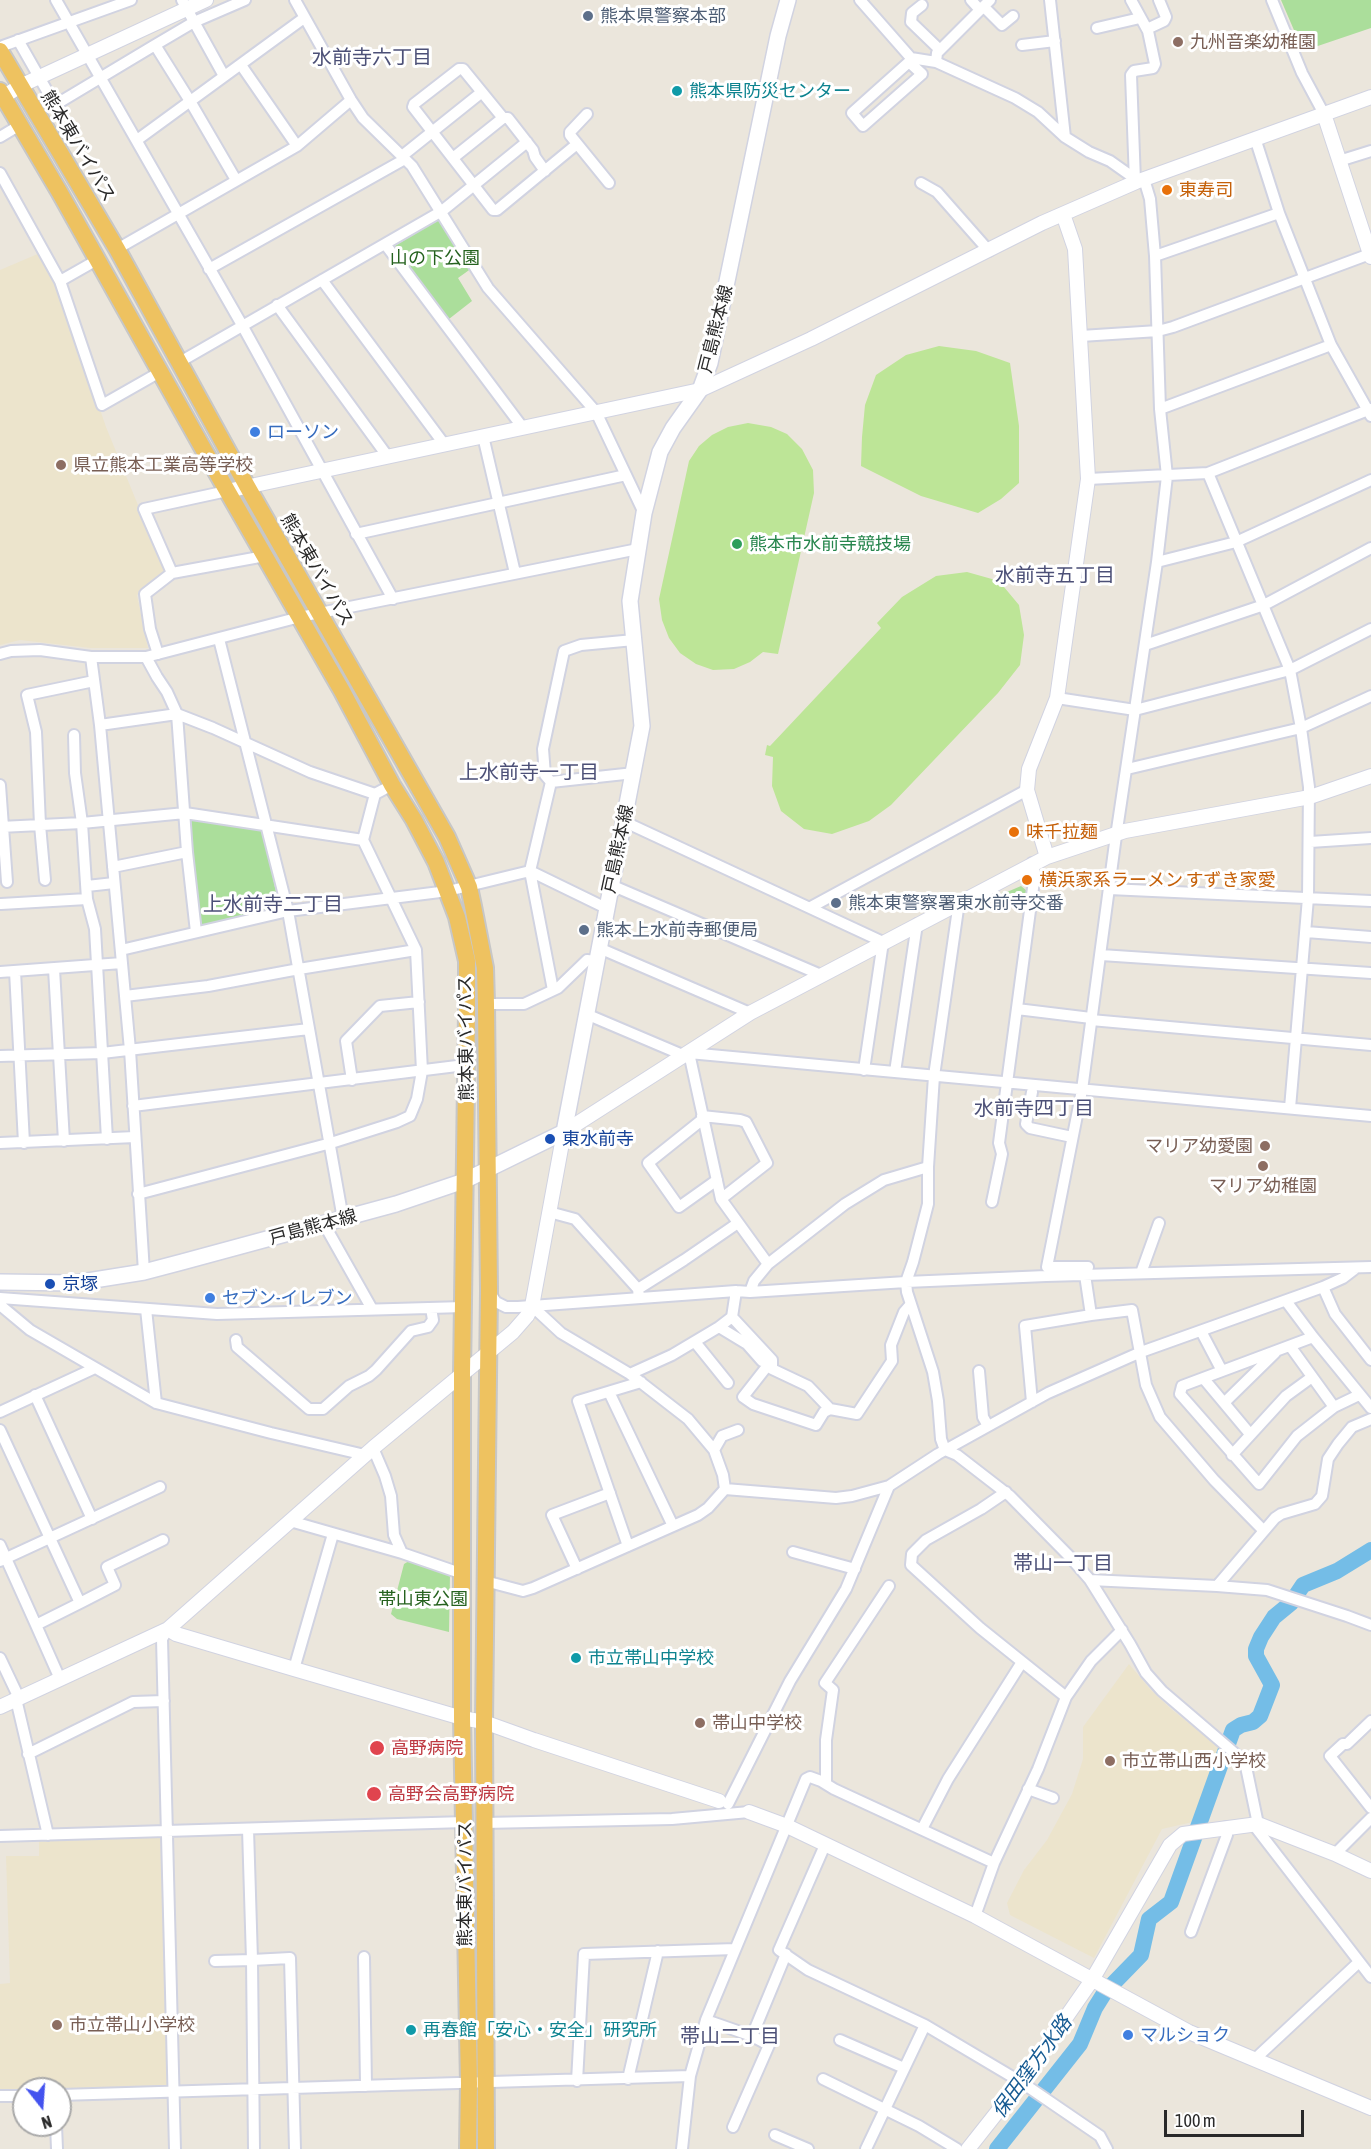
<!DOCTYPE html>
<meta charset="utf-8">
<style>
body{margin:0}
#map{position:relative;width:1371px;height:2149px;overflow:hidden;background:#ebe6dc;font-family:"Asap Condensed",sans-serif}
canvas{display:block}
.north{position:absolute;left:12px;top:2077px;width:60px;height:60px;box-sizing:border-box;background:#fff;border:2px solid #a9a9a9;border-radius:50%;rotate:163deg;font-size:16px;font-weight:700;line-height:24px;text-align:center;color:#292929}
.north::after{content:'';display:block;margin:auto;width:21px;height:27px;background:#4453ef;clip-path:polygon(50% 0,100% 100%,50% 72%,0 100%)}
.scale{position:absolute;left:1164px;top:2110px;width:140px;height:27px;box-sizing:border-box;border:3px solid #292929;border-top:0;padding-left:8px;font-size:18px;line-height:21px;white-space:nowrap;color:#292929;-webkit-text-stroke:4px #fff;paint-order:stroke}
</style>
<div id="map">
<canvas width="1371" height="2149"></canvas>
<div class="north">N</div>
<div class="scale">100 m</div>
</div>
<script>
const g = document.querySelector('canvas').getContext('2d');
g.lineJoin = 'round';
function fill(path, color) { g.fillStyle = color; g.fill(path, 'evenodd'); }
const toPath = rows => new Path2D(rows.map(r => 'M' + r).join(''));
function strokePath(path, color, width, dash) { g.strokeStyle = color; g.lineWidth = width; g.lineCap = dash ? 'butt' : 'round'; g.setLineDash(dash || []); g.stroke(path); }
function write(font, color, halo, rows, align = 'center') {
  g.font = font + ' "Asap Condensed","Noto Sans JP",sans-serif'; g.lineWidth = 6; g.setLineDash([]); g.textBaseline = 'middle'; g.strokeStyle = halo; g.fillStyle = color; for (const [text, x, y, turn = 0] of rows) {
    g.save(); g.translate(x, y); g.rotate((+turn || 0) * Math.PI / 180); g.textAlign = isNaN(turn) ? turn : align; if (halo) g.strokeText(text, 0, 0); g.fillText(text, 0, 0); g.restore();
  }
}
const education = toPath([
 [40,253,57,283,106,427,165,571,137,595,148,648,91,648,20,640,0,645,0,270],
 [1129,1664,1150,1689,1171,1709,1219,1747,1197,1821,1162,1829,1094,1958,1010,1915,1007,1903,1024,1870,1047,1840,1072,1794,1083,1759,1083,1727],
 [163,1833,169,2089,60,2092,60,2089,24,2089,24,2093,0,2093,0,1984,10,1983,6,1856,39,1856,39,1839]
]);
const green = toPath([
 [1281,0,1371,0,1371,28,1303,51],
 [441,218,472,268,458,278,472,301,449,319,393,247],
 [192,818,263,831,279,906,198,926,189,820],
 [1021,886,1027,891,1024,909,1001,906,1002,892,1007,892],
 [409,1561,450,1574,449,1632,397,1619,391,1614,404,1564]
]);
const pitch = toPath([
 [939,346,976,351,1010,363,1019,426,1019,483,1001,499,978,513,921,496,861,466,862,437,865,405,876,375,906,355],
 [748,423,771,427,787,434,802,449,813,470,814,493,778,654,763,652,750,662,734,669,713,670,696,664,680,653,669,638,662,620,659,599,689,461,699,446,712,435,728,427],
 [967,572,999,581,1019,605,1024,635,1020,665,998,693,891,805,869,821,832,834,804,829,781,811,772,786,773,757,765,755,767,745,770,746,881,628,877,623,902,597,936,576]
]);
const river = toPath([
 [997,2149,1080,2044,1095,2008,1105,1992,1141,1955,1149,1919,1171,1902,1233,1730,1241,1725,1253,1722,1260,1716,1272,1685,1256,1656,1256,1649,1261,1637,1274,1617,1291,1603,1303,1585,1337,1571,1371,1550]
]);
const minor = toPath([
 [56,0,242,325,393,599],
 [182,0,224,76],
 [295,0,351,100,363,118,412,166,488,288,596,412,644,513],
 [860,0,911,58,936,62],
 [971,0,980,10],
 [990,0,937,53,936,62,1015,98,1038,112,1065,137,1089,152,1110,161,1134,178],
 [1050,0,1065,137],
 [1131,0,1148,31,1155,64,1153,68,1134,71,1131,75,1135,181],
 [1272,0,1302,73,1324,114],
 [922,5,912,13,911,22,940,50],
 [984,7,1002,25,1013,16],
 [1097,28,1140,18],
 [1147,29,1164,21,1166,17,1159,0],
 [18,40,55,105,155,45,190,101,236,180],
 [155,45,194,22,245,0],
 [1022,45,1055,41],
 [0,47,131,0],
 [909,62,922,74,863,126,852,113,909,62],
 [241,65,297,146],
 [587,114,570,132,570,135,609,183],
 [0,137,20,125],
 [1255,138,1279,213,1331,345,1371,416],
 [137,140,304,18],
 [402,156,482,92],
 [453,158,503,118],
 [1339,161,1371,151],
 [545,171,535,157,533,150,508,118,503,118,463,69,459,69,414,104,413,107,493,210,497,210,577,144],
 [0,173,60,281,97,260],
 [921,183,937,192,989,251],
 [385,244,523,428],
 [117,249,297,146,351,100],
 [1155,256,1279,213],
 [209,269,405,159],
 [322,280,444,444],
 [60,281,102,405,160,372],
 [277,305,388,457],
 [1081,336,1158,331,1173,327,1370,254],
 [178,363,442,211,527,142],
 [1160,409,1331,345],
 [483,436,515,573],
 [1208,473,1290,670,1301,728,1309,787,1308,898,1290,1108],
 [1088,479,1208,473,1371,409],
 [356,534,626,475],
 [1157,562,1236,542,1371,480],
 [172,573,265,556],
 [219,639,288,911,343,1219],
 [1145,645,1264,605,1371,548],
 [0,654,11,651,40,650,91,657,146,657,300,617,638,549],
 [158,654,150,629,145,594,172,573,144,509,227,491],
 [91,657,100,725,130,1050,144,1272],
 [146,657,157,677,167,692,177,714,187,852,196,932],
 [1057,698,1135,710,1290,670,1371,629],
 [100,725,177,714,213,728,310,772,375,794],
 [74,735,75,773,82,823,87,899,95,929,107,1139],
 [1127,769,1301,728,1371,696],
 [551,782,545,775,543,749,564,651,581,645,634,640],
 [0,785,7,882],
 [625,822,883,942,864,1070],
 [0,827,82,823,185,813,363,840],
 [1310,842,1371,838],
 [113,867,187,852],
 [45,880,40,825,36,732,27,695,94,681],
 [611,885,821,975],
 [87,886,114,883],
 [1109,889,1371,901],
 [959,902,934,1076,928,1167,928,1204,913,1262,906,1282,907,1292,933,1372,938,1401,941,1439,945,1450,957,1455,1010,1496,1070,1557,1090,1580,1130,1644,1146,1673,1162,1691,1245,1762,1258,1824],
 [1,904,87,899],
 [811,907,1027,790],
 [1306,932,1371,937],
 [599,948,750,1013],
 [121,950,288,911,448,891,530,871,606,908],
 [1101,955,1371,973],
 [54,969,64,1141],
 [15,971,24,1143],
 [0,972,122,963],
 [553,990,530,871,551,782,634,773],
 [125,996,208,986,299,969,416,950],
 [486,1004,524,1004,558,988,587,960,596,961],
 [1017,1009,1091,1018],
 [586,1014,685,1056],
 [1091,1020,1371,1045],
 [0,1056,102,1053,309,1029],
 [895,1072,917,924],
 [352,1080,346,1041,380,1006,419,1002],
 [1032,1092,1026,1124,1030,1128,1072,1137],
 [133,1106,465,1065],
 [702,1116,740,1120,746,1122,767,1163,721,1199],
 [703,1119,648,1163,679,1207,717,1180],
 [0,1143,135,1137],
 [138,1194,331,1143,397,1122,410,1116,417,1099,422,1071,416,950,363,840,375,794,392,785],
 [992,1202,1002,1154,999,1143,1035,873,1032,863],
 [549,1212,575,1219,638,1289,639,1298],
 [324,1224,372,1309],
 [768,1264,721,1199,689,1053,1371,1116],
 [1141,1273,1159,1223],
 [1323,1287,1335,1314,1371,1360],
 [638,1289,684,1260,738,1223],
 [489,1291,496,1302,506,1307,518,1307,736,1291,750,1292,906,1282,1046,1276,1371,1267],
 [750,1292,754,1281,768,1264,845,1204,884,1180,928,1167],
 [0,1298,217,1314,464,1307],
 [1286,1301,1313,1337,1371,1408],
 [0,1305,30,1330,156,1403,271,1433,365,1455],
 [532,1306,561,1333,630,1374,688,1419,714,1450,723,1475,725,1489],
 [146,1309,156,1403],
 [1091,1315,1085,1275,1088,1267,1047,1267,1082,1090,1115,843,1157,562,1167,476,1160,409,1155,256,1150,199,1144,179],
 [732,1317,736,1291],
 [1201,1331,1222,1371],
 [1313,1337,1182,1386,1180,1394,1259,1484,1297,1436,1334,1407,1359,1395],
 [236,1340,237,1347,309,1409,323,1409,349,1386,369,1376,376,1370,411,1331,428,1327,433,1320,431,1308],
 [695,1342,728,1383],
 [1290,1346,1334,1407],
 [772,1360,743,1397,753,1404,816,1425,824,1412,830,1409],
 [762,1361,747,1344,719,1327,732,1317,772,1360,772,1369,808,1386,830,1409,857,1414,892,1361,891,1345,904,1312,911,1304],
 [979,1371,983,1417,988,1426],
 [630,1374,672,1355,719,1327],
 [1204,1379,1250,1434],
 [609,1392,673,1526],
 [35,1395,92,1519],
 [1032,1402,1025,1326,1091,1315,1132,1310,1146,1385,1160,1417,1214,1480,1264,1531],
 [1224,1403,1275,1353],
 [0,1412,95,1368],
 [0,1430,80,1603,36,1625,60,1679],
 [373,1448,385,1476,391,1496,394,1535,402,1553],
 [714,1450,722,1436,738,1430],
 [1232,1455,1286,1396,1312,1377],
 [725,1489,836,1498,852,1496,889,1486,938,1454,1048,1393,1141,1352,1323,1287,1343,1278,1356,1268],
 [1006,1492,981,1509,926,1540,912,1554,911,1565,980,1628,1066,1697],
 [290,1521,402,1553,463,1574],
 [0,1545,36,1625],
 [628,1546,578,1401,641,1382],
 [793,1552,855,1569],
 [0,1561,160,1487],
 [577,1569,552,1515,610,1493],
 [1090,1580,1217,1586,1267,1590,1347,1616,1371,1625],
 [485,1581,523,1591,533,1588,698,1515,708,1508,725,1489],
 [1217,1586,1275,1518,1281,1514,1315,1504,1322,1496,1328,1459,1338,1444,1352,1427,1371,1419],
 [80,1603,115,1585,107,1567,163,1540],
 [168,1629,162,1639,175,2149],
 [0,1658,19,1698],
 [294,1669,333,1534],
 [16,1699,48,1835],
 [1371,1721,1347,1744,1343,1744,1330,1756,1371,1808],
 [28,1754,133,1702,164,1701],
 [826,1784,826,1740,833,1690,825,1683,889,1586],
 [1028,1789,1053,1798],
 [728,1804,790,1681,846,1589,889,1486],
 [484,1823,672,1819,749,1812],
 [1253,1824,1371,1977],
 [248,1829,252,1960,290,1958,295,2149],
 [922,1829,948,1779,1022,1662],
 [0,1836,465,1822],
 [825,1845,779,1950,808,1970,925,2025,1021,2082,1100,2136,1107,2149],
 [1335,1854,1371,1818],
 [975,1916,994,1863,1038,1769,1066,1697,1091,1661,1122,1630],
 [1191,1932,1227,1835,1226,1827],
 [364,1957,366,2086],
 [215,1961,252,1960,254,2149],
 [706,2020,752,2036,769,2045,733,2127],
 [752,2036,786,1954],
 [840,2040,904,2068],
 [1256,2058,1359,1962],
 [628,2079,658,1951],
 [823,2079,919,2126,957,2149],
 [577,2081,584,1954,735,1949],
 [60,2095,690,2076],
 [0,2096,24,2096],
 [56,2125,57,2149],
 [775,2135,808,2149],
 [682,2149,690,2076,706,2020,806,1779,810,1777,821,1781,834,1789,994,1863],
 [866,2149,925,2025]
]);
const tertiary = toPath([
 [3,97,20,86,206,0],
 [1324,114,1371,257],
 [227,491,700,390,811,339,1042,223,1136,182,1371,97],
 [1047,857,1027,790,1029,769,1057,698,1088,479,1075,249,1063,214],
 [168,1629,176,1634,294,1669,462,1718,484,1722,534,1740,719,1801],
 [0,1707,168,1629,373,1448,513,1332,527,1316,532,1306,564,1132,750,1013,1047,857,1125,831,1310,797,1371,776],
 [749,1812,787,1826,975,1916,1189,2032,1371,2108],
 [968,2149,1021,2082,1092,1980,1170,1845,1183,1834,1258,1824,1335,1854,1371,1871]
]);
const secondary = toPath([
 [0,1282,75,1283,144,1272,182,1262,396,1204,464,1181,564,1132,642,726,630,601,644,513,660,452,673,428,700,390,710,363,778,36,788,0]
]);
const trunk = toPath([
 [0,51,117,249,247,486,447,837,469,887,473,906,485,968,486,1004,489,1291,484,1722,486,2149],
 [0,91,60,193,205,452,342,691,392,785,414,820,436,862,457,917,467,961,467,1012,462,1374,462,1718,469,2083,468,2149]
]);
const markers = [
 [588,16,6,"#5c6f8a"],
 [1178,42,6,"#8d6e63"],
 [677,91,6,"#0f9aa8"],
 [1167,190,6,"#e8710a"],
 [255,432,6,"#3f7fe0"],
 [61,465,6,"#8d6e63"],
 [737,544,6,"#2e9e5b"],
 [1014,832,6,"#e8710a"],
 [1027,880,6,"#e8710a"],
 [836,903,6,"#5c6f8a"],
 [584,930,6,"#5c6f8a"],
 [550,1139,6,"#1a4fb4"],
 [1265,1146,6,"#8d6e63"],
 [1263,1166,6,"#8d6e63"],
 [50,1284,6,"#1a4fb4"],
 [210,1298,6,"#3f7fe0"],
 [576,1658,6,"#0f9aa8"],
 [700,1723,6,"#8d6e63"],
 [377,1748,8,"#e0444e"],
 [1110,1761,6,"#8d6e63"],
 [374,1794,8,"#e0444e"],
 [57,2025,6,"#8d6e63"],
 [411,2030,6,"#0f9aa8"],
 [1128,2035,6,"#3f7fe0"]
];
const serviceNames = [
 ["熊本県警察本部",600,16],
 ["熊本東警察署東水前寺交番",848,903],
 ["熊本上水前寺郵便局",596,930]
];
const educationNames = [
 ["九州音楽幼稚園",1190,42],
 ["県立熊本工業高等学校",73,465],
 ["マリア幼愛園",1253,1146,"right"],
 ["マリア幼稚園",1263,1186,"center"],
 ["帯山中学校",712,1723],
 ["市立帯山西小学校",1122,1761],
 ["市立帯山小学校",69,2025]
];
const cultureNames = [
 ["熊本県防災センター",689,91],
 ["市立帯山中学校",588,1658],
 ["再春館「安心・安全」研究所",423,2030]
];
const streetNames = [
 ["熊本東バイパス",78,146,59],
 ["戸島熊本線",716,329,-76],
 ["熊本東バイパス",317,570,60],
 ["戸島熊本線",618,849,-78],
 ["熊本東バイパス",466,1038,-91],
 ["戸島熊本線",313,1227,-15],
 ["熊本東バイパス",465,1884,-90]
];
const foodNames = [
 ["東寿司",1179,190],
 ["味千拉麺",1026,832],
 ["横浜家系ラーメン すずき家愛",1039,880]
];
const parkNames = [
 ["山の下公園",435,258],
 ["帯山東公園",423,1599]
];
const shopNames = [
 ["ローソン",267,432],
 ["セブン-イレブン",222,1298],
 ["マルショク",1140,2035]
];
const leisureNames = [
 ["熊本市水前寺競技場",749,544]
];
const transitNames = [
 ["東水前寺",562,1139],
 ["京塚",62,1284]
];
const healthNames = [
 ["高野病院",391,1748],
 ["高野会高野病院",388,1794]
];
const neighbourhoodNames = [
 ["水前寺六丁目",372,58],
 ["水前寺五丁目",1055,576],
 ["上水前寺一丁目",529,773],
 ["上水前寺二丁目",273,905],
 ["水前寺四丁目",1034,1109],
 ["帯山一丁目",1063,1564],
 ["帯山二丁目",730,2037]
];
const waterNames = [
 ["保田窪方水路",1032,2067,-54]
];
fill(education, '#ece4cc');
fill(green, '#abde9b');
fill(pitch, '#bde597');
strokePath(river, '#74bde7', 16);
strokePath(minor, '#d1d3e1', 14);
strokePath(tertiary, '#d1d3e1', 16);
strokePath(secondary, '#d1d3e1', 18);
strokePath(trunk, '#c7c7c7', 20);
strokePath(minor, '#fff', 10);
strokePath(tertiary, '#fff', 14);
strokePath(secondary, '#fff', 15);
strokePath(trunk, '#eec260', 16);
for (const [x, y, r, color] of markers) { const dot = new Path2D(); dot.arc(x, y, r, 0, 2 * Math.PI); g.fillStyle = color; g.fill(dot); strokePath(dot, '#fff', 2); }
write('18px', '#4e5e75', '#fff', serviceNames, 'left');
write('18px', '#785e54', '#fff', educationNames, 'left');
write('18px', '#0d838f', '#fff', cultureNames, 'left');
write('18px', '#292929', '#fff', streetNames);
write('18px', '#c56008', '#fff', foodNames, 'left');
write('18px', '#25621e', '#fff', parkNames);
write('18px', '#366cbe', '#fff', shopNames, 'left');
write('18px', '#27864d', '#fff', leisureNames, 'left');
write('18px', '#164399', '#fff', transitNames, 'left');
write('18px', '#be3a42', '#fff', healthNames, 'left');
write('20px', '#4c5077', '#fff', neighbourhoodNames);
write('italic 20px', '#155a92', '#fff', waterNames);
</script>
